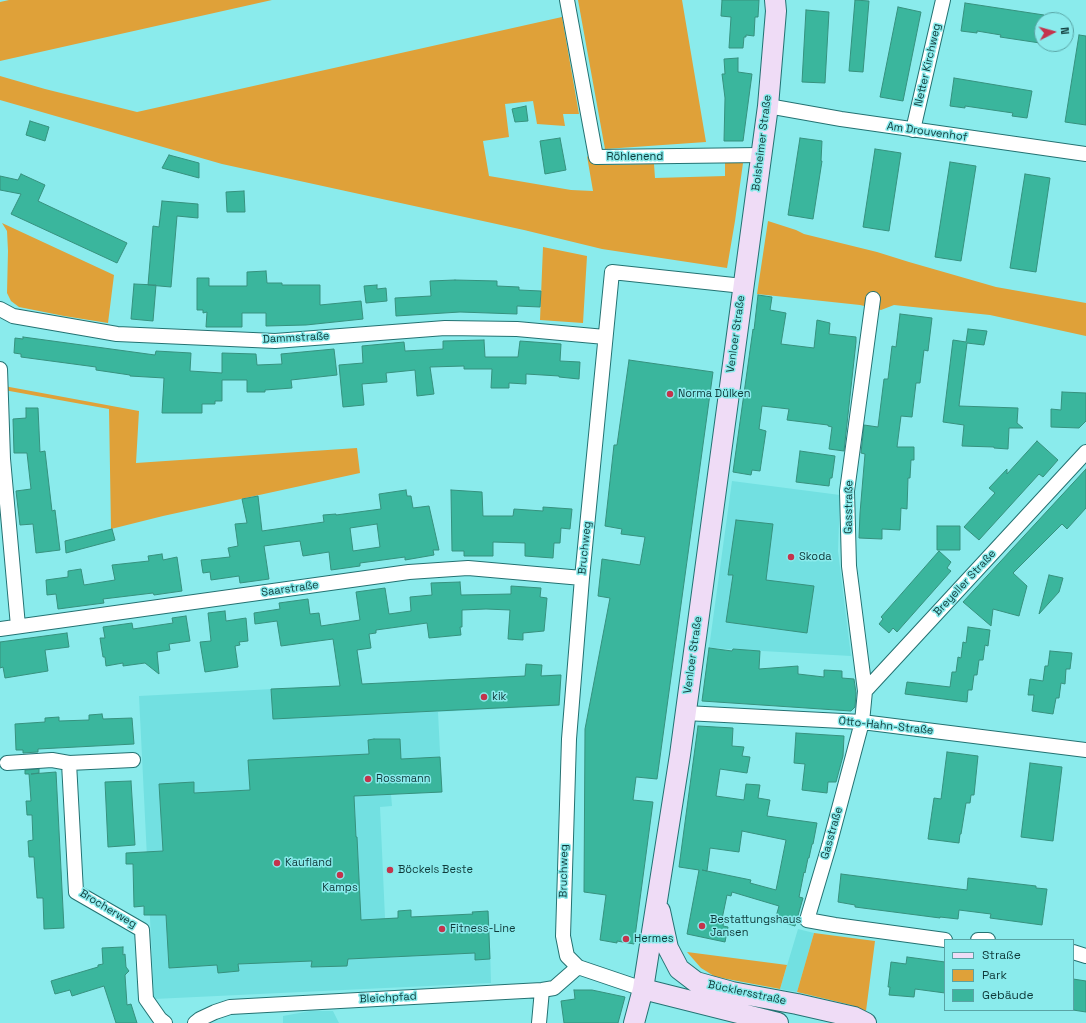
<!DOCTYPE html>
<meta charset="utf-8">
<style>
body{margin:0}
#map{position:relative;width:1086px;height:1023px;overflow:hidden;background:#8aebec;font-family:"Space Grotesk",sans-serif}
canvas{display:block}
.legend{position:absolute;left:944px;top:939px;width:130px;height:72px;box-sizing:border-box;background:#8aebec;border:1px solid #59a4a5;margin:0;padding:5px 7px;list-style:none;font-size:12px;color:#0f3a3a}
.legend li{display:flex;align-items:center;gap:8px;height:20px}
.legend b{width:20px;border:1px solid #59a4a5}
.north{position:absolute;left:1034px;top:12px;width:40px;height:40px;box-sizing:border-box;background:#8aebec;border:1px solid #59a4a5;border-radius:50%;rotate:84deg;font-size:11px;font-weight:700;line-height:16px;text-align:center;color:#0f3a3a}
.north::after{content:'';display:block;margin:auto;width:14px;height:18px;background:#c4344c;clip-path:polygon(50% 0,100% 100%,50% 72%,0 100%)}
</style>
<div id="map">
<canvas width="1086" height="1023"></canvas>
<ul class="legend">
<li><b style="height:5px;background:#efdcf6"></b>Straße</li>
<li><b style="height:11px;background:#dfa139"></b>Park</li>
<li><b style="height:11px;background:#3ab69d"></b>Gebäude</li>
</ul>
<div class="north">N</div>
</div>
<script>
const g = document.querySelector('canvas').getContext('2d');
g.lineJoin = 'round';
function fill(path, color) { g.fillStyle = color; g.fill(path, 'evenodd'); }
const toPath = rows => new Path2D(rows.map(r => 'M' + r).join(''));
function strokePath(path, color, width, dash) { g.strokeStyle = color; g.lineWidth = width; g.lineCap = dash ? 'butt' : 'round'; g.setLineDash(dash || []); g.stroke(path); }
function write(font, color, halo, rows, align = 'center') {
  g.font = font + ' "Space Grotesk",sans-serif'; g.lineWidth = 3; g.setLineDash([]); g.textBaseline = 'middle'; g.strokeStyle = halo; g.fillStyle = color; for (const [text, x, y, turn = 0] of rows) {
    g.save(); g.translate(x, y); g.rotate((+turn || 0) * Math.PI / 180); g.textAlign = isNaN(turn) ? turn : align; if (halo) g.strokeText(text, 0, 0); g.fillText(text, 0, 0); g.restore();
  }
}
const built = toPath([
 [732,481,840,495,838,551,851,656,709,648],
 [561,674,560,706,438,712,442,792,391,794,392,806,380,807,385,918,472,914,472,912,489,911,491,983,154,999,139,696],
 [798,929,814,933,797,992,780,989],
 [310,1011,333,1011,339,1023,283,1023,283,1016]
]);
const green = toPath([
 [9,0,272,0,0,61,0,2],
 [578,0,682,0,706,142,605,149],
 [562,17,579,114,563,114,565,126,537,124,533,101,505,104,509,137,483,141,489,176,571,190,593,191,587,156,595,164,607,165,654,164,655,178,725,176,725,163,743,163,735,221,727,268,602,249,524,230,222,164,0,100,0,76,45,89,137,112],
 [768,221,796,230,804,234,877,252,909,262,996,287,1086,303,1086,336,990,315,894,305,881,310,860,305,757,294],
 [2,223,114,275,108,323,64,316,19,307,11,301,7,293,8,251,7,231],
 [543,247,587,256,583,323,540,320],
 [4,386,139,411,136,463,357,448,360,473,163,516,111,529,109,409,4,390],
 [814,933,875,941,866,1011,851,1005,797,992],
 [687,952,787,965,780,989,727,979,714,976,701,968]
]);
const building = toPath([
 [722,0,759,0,758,17,755,17,754,36,746,35,746,37,744,37,743,48,729,48,731,17,721,16,722,0],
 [855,0,869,1,863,72,849,71,855,0],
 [965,3,1044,15,1043,20,1042,20,1040,43,1000,37,1001,35,977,31,977,33,961,31,965,3],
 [898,7,921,12,903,101,880,97,898,7],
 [806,10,829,12,825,83,802,82,806,10],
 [1079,35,1086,36,1086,125,1065,122,1079,35],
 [738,58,738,72,752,74,743,141,724,141,725,98,722,74,725,74,724,59,738,58],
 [954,78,1032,91,1027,118,1012,116,1013,113,965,106,965,108,950,106,954,78],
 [526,106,528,121,515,122,512,109,526,106],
 [30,121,49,127,45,141,26,135,30,121],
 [560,138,566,170,545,174,540,141,560,138],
 [800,138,822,141,821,161,822,161,813,219,788,215,800,138],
 [875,149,901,153,889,231,863,227,875,149],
 [169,155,199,163,199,178,162,168,169,155],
 [950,162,976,166,961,261,935,257,950,162],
 [21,174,45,185,38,201,127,243,117,263,11,214,21,194,0,190,0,176,18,180,21,174],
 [1025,174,1050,178,1036,272,1010,268,1025,174],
 [244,191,245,212,227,212,226,192,244,191],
 [162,201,198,204,198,218,177,216,171,287,148,285,153,226,159,227,162,201],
 [266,271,267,283,282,283,282,285,320,285,320,305,361,301,363,319,306,325,266,326,266,313,242,313,242,327,206,327,207,312,203,313,203,310,197,310,197,278,209,278,209,286,247,286,247,272,266,271],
 [455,280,497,281,497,286,519,287,519,290,541,291,540,307,517,306,517,314,460,312,396,316,395,298,431,296,430,281,455,280],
 [134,284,156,285,153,321,131,319,134,284],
 [377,285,377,289,386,288,387,301,366,303,364,286,377,285],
 [758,295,772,297,770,310,786,313,781,344,814,348,817,320,830,323,829,334,856,337,856,342,844,451,829,449,832,427,828,426,828,425,787,420,789,409,762,406,759,429,766,431,760,471,752,470,751,475,733,472,753,329,754,330,758,295],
 [900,314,932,318,928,351,924,350,920,383,916,383,912,417,901,416,897,447,914,447,914,460,911,460,910,478,908,478,907,509,901,508,900,530,882,529,882,539,859,538,860,513,865,454,861,453,864,425,878,427,884,379,888,379,892,346,896,347,900,314],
 [968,329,987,331,984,345,967,343,959,406,1018,408,1017,423,1023,428,1009,428,1008,449,994,448,994,447,962,446,964,425,943,422,953,340,966,342,968,329],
 [23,337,155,355,156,351,191,353,190,371,222,373,222,353,256,354,257,365,282,364,281,354,334,349,337,375,291,380,292,388,265,390,265,392,247,392,247,380,222,380,222,401,215,401,215,404,202,404,202,413,162,413,164,378,130,376,130,375,96,370,96,367,21,357,21,354,14,353,15,338,23,339,23,337],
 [484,340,485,357,518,357,520,341,561,344,560,361,580,362,579,379,559,377,559,376,526,374,526,384,509,383,509,388,491,388,492,369,464,369,464,366,430,367,434,394,417,396,415,370,386,373,387,382,362,384,364,405,343,407,339,365,363,363,362,346,404,342,405,351,443,349,443,341,484,340],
 [629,360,713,372,657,779,636,777,633,800,653,802,634,944,617,941,617,943,600,940,606,895,584,892,585,729,610,598,598,596,602,559,640,565,645,537,621,534,622,529,605,526,614,445,617,445,629,360],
 [1062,392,1086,393,1086,421,1079,428,1051,427,1051,409,1061,410,1062,392],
 [26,408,38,408,40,452,45,451,52,511,55,510,60,550,36,553,33,524,20,525,16,491,31,489,27,453,14,453,13,419,26,418,26,408],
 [1037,441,1058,460,1043,477,1039,474,979,540,964,527,995,493,989,488,1007,469,1007,474,1037,441],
 [800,451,835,456,832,478,830,478,829,486,796,482,800,451],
 [1086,469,1086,508,1067,529,1062,524,1013,573,1027,586,1019,616,993,609,991,626,963,602,1086,469],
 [406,490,407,496,411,496,413,508,429,506,439,550,433,550,434,555,405,560,405,557,360,563,360,566,331,570,329,552,303,556,300,541,264,546,269,579,240,583,239,576,211,580,210,572,203,573,201,560,230,557,228,548,238,546,235,524,247,523,242,499,258,496,262,531,324,522,323,515,336,514,336,515,381,509,379,494,406,490],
 [377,524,380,547,353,551,350,528,377,524],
 [451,490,482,492,483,516,513,516,514,509,543,511,543,507,572,509,570,529,561,528,560,543,554,543,553,558,525,556,525,543,493,542,493,556,464,556,464,551,452,551,451,490],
 [736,520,773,524,766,580,814,586,807,633,726,622,733,575,728,575,736,520],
 [937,526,960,526,960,550,937,550,937,526],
 [112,529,115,540,66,553,65,541,112,529],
 [939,551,951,562,947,568,951,571,897,632,893,628,889,633,879,624,883,619,881,617,939,551],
 [162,554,163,560,177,557,182,591,154,595,153,593,103,599,104,603,58,609,56,594,47,595,46,580,68,577,68,571,81,569,84,585,115,580,112,565,149,561,148,556,162,554],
 [1049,575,1063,578,1059,592,1039,614,1049,575],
 [460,582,461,595,511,594,511,586,541,588,540,597,547,598,544,631,523,633,523,640,508,639,510,610,486,609,462,610,462,627,460,627,461,635,429,638,427,623,376,630,376,633,369,634,371,648,357,650,362,684,525,676,526,664,542,665,541,676,561,675,559,705,273,719,271,689,340,686,333,639,281,646,277,621,255,624,254,613,280,609,279,603,308,599,310,614,319,613,321,626,360,620,356,592,385,588,389,614,411,611,410,597,432,595,431,583,460,582],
 [225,611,226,621,246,618,248,641,239,642,240,645,235,646,238,667,205,672,200,642,211,641,208,613,225,611],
 [186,616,190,641,169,644,170,650,157,652,159,674,145,663,123,666,123,663,106,666,105,657,103,657,100,638,105,638,103,627,132,623,133,629,173,623,172,618,186,616],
 [968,627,990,630,988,646,985,645,983,660,979,660,977,675,974,675,972,690,968,690,967,702,905,694,907,682,950,687,952,672,956,672,958,657,961,658,963,642,966,643,968,627],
 [67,633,69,647,45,650,48,671,5,678,3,667,0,668,0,642,67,633],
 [709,648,732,651,733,649,760,651,759,669,798,666,798,674,824,677,824,670,842,671,842,678,854,679,856,693,855,707,851,711,702,701,709,648],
 [1050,651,1072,653,1070,669,1066,669,1065,684,1061,683,1059,698,1056,698,1053,714,1032,711,1034,695,1028,695,1030,679,1043,681,1045,666,1048,666,1050,651],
 [102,714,103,719,132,718,134,744,38,749,38,752,23,753,23,750,16,750,15,724,45,722,45,718,59,717,59,721,89,720,89,715,102,714],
 [698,726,733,728,732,746,744,747,742,756,750,757,747,773,720,769,716,796,744,800,746,784,760,785,758,798,770,800,767,816,817,823,813,844,812,844,809,858,808,858,805,873,804,872,799,897,803,898,795,926,775,920,779,906,732,892,731,896,727,895,722,919,724,920,723,926,728,927,725,942,687,934,699,870,679,867,698,726],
 [742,831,786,840,776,890,750,883,751,880,702,870,707,871,710,848,739,852,742,831],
 [796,733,844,736,843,756,836,782,828,782,827,793,802,790,805,764,794,763,796,733],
 [374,739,400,739,401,759,440,757,442,792,354,796,356,837,357,837,361,920,398,918,398,911,411,910,411,917,473,914,472,912,488,911,490,959,475,960,475,953,348,959,347,966,311,967,312,961,238,964,239,971,218,973,217,965,169,968,166,915,144,915,144,906,134,907,133,864,126,864,126,853,163,851,159,784,194,782,194,793,250,790,248,760,369,754,368,740,374,739],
 [947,752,978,756,974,795,971,795,970,803,966,803,961,834,960,834,959,843,928,839,934,798,941,799,947,752],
 [1030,763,1062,767,1053,841,1021,837,1030,763],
 [39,769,39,773,31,774,56,772,64,928,44,929,43,898,37,898,34,857,29,857,28,841,33,840,32,815,27,815,26,801,31,801,30,787,29,774,25,774,25,770,39,769],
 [131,781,135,845,108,847,105,782,131,781],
 [841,874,967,890,968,878,1036,886,1036,888,1047,889,1042,925,990,918,991,914,959,910,958,919,940,917,940,918,855,907,855,905,838,902,841,874],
 [123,947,123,955,125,954,126,967,129,971,125,975,127,1005,131,1004,137,1023,116,1023,104,986,72,996,70,990,55,994,51,981,98,967,98,965,103,964,102,948,123,947],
 [907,957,945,962,945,993,915,989,914,997,889,995,890,987,888,987,891,962,906,964,907,957],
 [1073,979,1086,981,1086,1012,1073,1010,1073,979],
 [574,990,592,990,625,997,618,1023,564,1023,561,1001,575,999,574,990]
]);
const street = toPath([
 [567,0,596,157,761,155],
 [768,106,841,119,1086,154],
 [913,130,943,0],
 [0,309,13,316,117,334,275,341,445,328,517,329,605,337],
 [0,369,3,459,18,626],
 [0,629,409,572,468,568,582,578],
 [865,691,849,566,847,491,873,299],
 [685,713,862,722,1086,750],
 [7,763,52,760,69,763,133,760],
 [69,763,76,892,142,930,146,999,160,1019,165,1023],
 [945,940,835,925,807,920,829,846,862,722,865,691,1086,452],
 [978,940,988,940],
 [1073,952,1086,956],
 [643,989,578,967,567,956,563,936,569,739,582,578,612,272,743,286],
 [195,1023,200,1019,215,1012,230,1007,542,990,554,988,578,967],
 [539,1023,542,990]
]);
const secondary = toPath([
 [660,911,668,948,679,969,696,982,732,992,797,1004,854,1017,866,1023],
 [643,989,778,1023],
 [634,1023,643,989,680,755,768,106,776,11,775,0]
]);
const markers = [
 [670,394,4,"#c4344c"],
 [791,557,4,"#c4344c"],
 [484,697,4,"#c4344c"],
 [368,779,4,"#c4344c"],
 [277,863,4,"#c4344c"],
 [390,870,4,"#c4344c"],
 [340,875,4,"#c4344c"],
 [702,926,4,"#c4344c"],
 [442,929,4,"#c4344c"],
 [626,939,4,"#c4344c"]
];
const streetNames = [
 ["Netter Kirchweg",928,65,-77],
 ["Am Drouvenhof",927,132,8],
 ["Boisheimer Straße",762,143,-83],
 ["Röhlenend",635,157],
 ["Venloer Straße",736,334,-82],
 ["Dammstraße",296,338,-3],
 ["Gasstraße",849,507,-89],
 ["Bruchweg",585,548,-84],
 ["Breyeller Straße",965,583,-47],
 ["Saarstraße",290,589,-8],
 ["Venloer Straße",693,655,-82],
 ["Otto-Hahn-Straße",886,726,6],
 ["Gasstraße",832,833,-74],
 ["Bruchweg",564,871,-89],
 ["Brocherweg",108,909,31],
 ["Bücklersstraße",747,993,12],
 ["Bleichpfad",388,998,-3]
];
const poiNames = [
 ["Norma Dülken",678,394],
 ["Skoda",799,557],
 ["kik",492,697],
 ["Rossmann",376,779],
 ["Kaufland",285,863],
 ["Böckels Beste",398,870],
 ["Kamps",340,888,"center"],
 ["Bestattungshaus",710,920],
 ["Jansen",710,933],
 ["Fitness-Line",450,929],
 ["Hermes",634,939]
];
fill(built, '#72e0e1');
fill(green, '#dfa139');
fill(building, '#3ab69d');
strokePath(building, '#36917e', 1);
strokePath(street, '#247272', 16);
strokePath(secondary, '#247272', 22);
strokePath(street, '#fff', 14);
strokePath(secondary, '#efdcf6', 20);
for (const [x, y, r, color] of markers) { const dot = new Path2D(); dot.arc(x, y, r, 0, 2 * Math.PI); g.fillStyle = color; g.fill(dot); strokePath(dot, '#8aebec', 1.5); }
write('11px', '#0f3a3a', '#8aebec', streetNames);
write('11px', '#0f3a3a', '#8aebec', poiNames, 'left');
</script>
